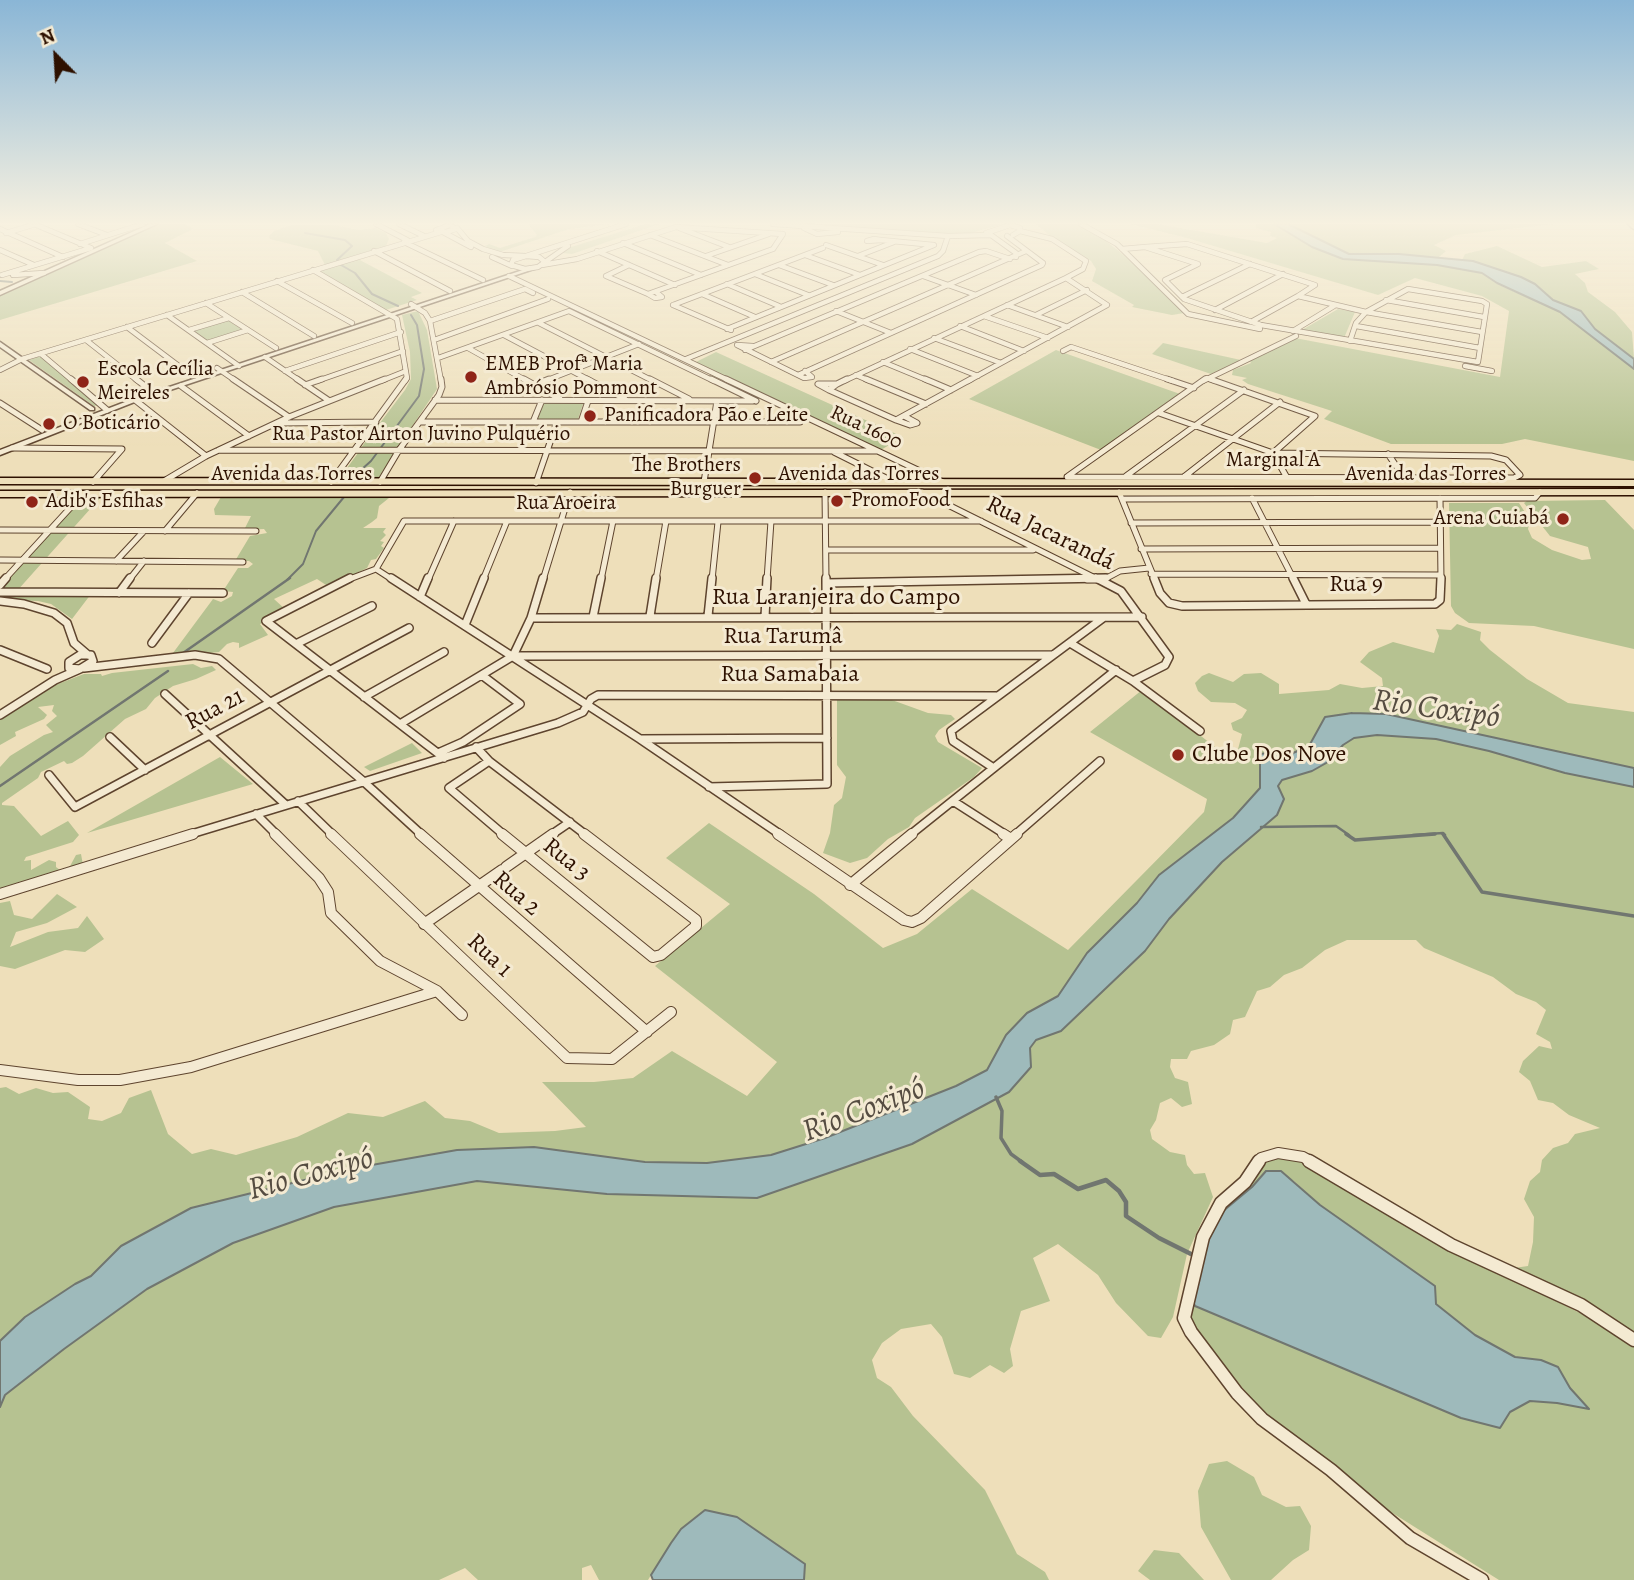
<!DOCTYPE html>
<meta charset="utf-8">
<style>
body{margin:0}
#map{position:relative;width:1634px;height:1580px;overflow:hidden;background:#eedfba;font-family:Alegreya,serif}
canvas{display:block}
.north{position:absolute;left:21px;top:21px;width:70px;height:70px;-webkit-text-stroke:5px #f4ead2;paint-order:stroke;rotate:336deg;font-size:19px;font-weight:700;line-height:28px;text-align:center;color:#2e1100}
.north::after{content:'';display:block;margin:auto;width:24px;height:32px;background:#2e1100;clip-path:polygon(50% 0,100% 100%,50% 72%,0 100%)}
</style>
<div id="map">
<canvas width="1634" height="1580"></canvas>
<div class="north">N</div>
</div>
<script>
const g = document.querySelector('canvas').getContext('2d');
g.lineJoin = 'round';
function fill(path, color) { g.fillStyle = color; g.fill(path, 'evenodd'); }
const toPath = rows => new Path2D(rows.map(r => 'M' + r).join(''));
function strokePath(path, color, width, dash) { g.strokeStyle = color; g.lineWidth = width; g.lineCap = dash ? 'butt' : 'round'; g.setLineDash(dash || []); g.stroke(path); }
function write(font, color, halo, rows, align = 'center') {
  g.font = font + ' Alegreya,serif'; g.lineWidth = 6; g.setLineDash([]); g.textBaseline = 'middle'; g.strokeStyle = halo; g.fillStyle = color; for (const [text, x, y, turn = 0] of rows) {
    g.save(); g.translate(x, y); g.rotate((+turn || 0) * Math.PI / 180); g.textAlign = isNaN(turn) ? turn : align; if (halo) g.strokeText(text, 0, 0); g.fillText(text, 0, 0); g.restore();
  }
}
const green = toPath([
 [159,224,185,224,193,229,165,243,197,261,0,320,0,295],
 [528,224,610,224,569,229,503,251,497,252,485,246,489,244,500,248,535,237,537,235],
 [659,224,572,254,563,253,571,247,642,225],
 [806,224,1003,224,964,235],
 [1036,224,1076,224,1106,241,1125,256,1184,313,1172,315,1132,307,1134,305,1092,281,1096,269,1091,261,1049,235],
 [1131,224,1157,224,1267,243,1277,238,1270,236,1271,232,1256,228,1256,224,1274,224,1312,247,1368,261,1437,265,1482,273,1497,284,1560,312,1634,369,1634,461,1525,439,1502,444,1391,444,1324,419,1332,411,1248,384,1242,380,1247,378,1232,375,1233,370,1251,363,1250,361,1295,338,1500,377,1509,311,1482,296,1415,278,1378,295,1187,238],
 [1288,224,1554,224,1456,235,1434,245,1446,251,1439,257,1349,254],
 [291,225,333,225,359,230,375,228,386,233,389,239,386,246,325,265,318,251,270,239,269,236,274,231],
 [1497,246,1542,267,1586,261,1599,269,1575,274,1585,283,1588,292,1615,312,1632,332,1634,359,1595,329,1581,311,1553,300,1535,284,1497,269,1462,260,1465,254],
 [358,259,422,293,411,297,417,300,386,310,317,272],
 [1338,309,1355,312,1344,338,1302,330],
 [418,311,427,330,437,389,397,449,360,449,405,390,411,379,410,352,402,315],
 [228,320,244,331,209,342,192,331],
 [1163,343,1241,360,1211,374,1152,354],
 [1056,350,1180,394,1101,450,969,399],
 [716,352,797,389,903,437,879,451,696,362],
 [41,356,99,405,94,406,29,360],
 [543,403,582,403,583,404,577,422,536,422],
 [358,453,394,453,378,479,339,479],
 [221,497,389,498,379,506,377,518,372,522,363,528,386,528,383,532,386,535,380,541,384,542,381,546,384,548,376,559,371,560,367,568,329,587,317,579,274,599,286,610,260,624,268,635,239,648,239,643,233,642,227,644,219,652,170,657,213,599,221,602,232,596,233,592,223,591,238,568,248,568,253,564,249,561,235,561,250,536,267,533,264,529,244,530,251,516,215,515,214,509],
 [83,498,100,498,16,592,0,589],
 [1605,500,1634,530,1634,649,1534,626,1469,623,1455,613,1451,606,1449,503,1519,503,1530,520,1528,529,1532,538,1552,550,1582,560,1591,559,1588,547,1550,536,1524,503,1527,501],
 [0,593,91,594,72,619,51,604,38,601,0,600],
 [1457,624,1481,632,1480,640,1490,650,1527,679,1568,703,1634,712,1634,1336,1514,1268,1528,1266,1533,1242,1534,1217,1524,1199,1530,1181,1540,1172,1542,1160,1553,1148,1568,1143,1575,1134,1600,1128,1569,1115,1553,1103,1538,1100,1530,1081,1519,1072,1523,1061,1539,1046,1552,1049,1550,1042,1536,1034,1546,1010,1536,1002,1516,994,1493,977,1424,948,1416,940,1347,940,1325,950,1302,968,1284,975,1270,987,1257,991,1245,1017,1233,1020,1230,1034,1214,1045,1191,1051,1187,1059,1171,1059,1170,1067,1175,1078,1188,1082,1192,1104,1182,1107,1171,1098,1160,1103,1156,1120,1150,1130,1152,1139,1170,1152,1185,1155,1187,1165,1194,1174,1205,1173,1213,1197,1187,1254,1173,1317,1161,1338,1148,1336,1116,1303,1098,1275,1058,1244,1033,1258,1050,1301,1021,1311,1010,1349,1013,1366,1004,1373,990,1365,970,1378,954,1374,942,1337,931,1324,901,1329,882,1343,872,1360,877,1378,891,1387,913,1416,985,1490,1017,1554,1045,1572,1049,1580,804,1580,805,1564,737,1517,651,1575,648,1580,599,1580,591,1565,582,1568,582,1580,478,1580,465,1568,439,1580,0,1580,0,1088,6,1087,19,1094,36,1088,53,1093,68,1092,90,1107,88,1119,102,1121,121,1113,129,1098,151,1090,168,1134,192,1154,211,1149,236,1155,297,1137,348,1113,383,1117,425,1101,445,1118,470,1121,499,1133,555,1131,586,1127,542,1082,594,1082,633,1078,672,1051,747,1096,777,1062,655,966,730,904,666,858,709,823,814,894,883,948,917,934,972,889,1068,950,1204,812,1207,799,1090,732,1142,690,1224,754,1237,753,1242,734,1233,730,1231,723,1242,718,1247,710,1235,703,1211,702,1198,691,1195,683,1202,676,1209,673,1233,682,1244,674,1261,673,1279,684,1279,694,1329,690,1340,684,1362,688,1383,686,1382,678,1360,662,1369,652,1393,642,1434,653,1439,636,1436,629,1451,630],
 [193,664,201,668,212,666,216,670,196,679,173,686,155,698,146,709,125,719,83,756,72,763,67,764,64,761,41,772,38,778,2,803,2,805,14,806,41,836,68,821,79,835,73,842,26,857,24,861,31,860,31,870,49,860,56,862,56,867,60,870,69,868,76,855,81,854,83,865,0,893,0,767,10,756,44,735,53,732,46,725,57,716,52,711,54,705,38,707,47,715,44,719,15,732,16,736,0,745,0,719,50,687,84,674,101,674,102,676,112,673],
 [837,700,892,700,928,713,951,715,955,719,939,730,935,736,938,742,982,768,974,777,915,818,909,827,888,839,867,858,850,863,823,853,830,833,834,805,842,798,846,777,837,765],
 [412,743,422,753,370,771,364,767],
 [220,757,253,784,87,833],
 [57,894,77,907,47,923,16,932,10,947,48,932,78,928,87,916,104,939,85,952,65,950,15,969,0,966,0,903,10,901,14,915,32,919],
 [1295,1157,1439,1243,1596,1321,1634,1346,1634,1580,1499,1580,1375,1502,1263,1412,1195,1332,1187,1312,1190,1295,1461,1418,1500,1428,1510,1412,1530,1401,1557,1403,1588,1409,1570,1388,1558,1367,1536,1359,1515,1357,1475,1335,1435,1304,1435,1286,1320,1205,1294,1181,1266,1171,1252,1187,1216,1217,1264,1159],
 [1227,1461,1254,1477,1262,1495,1286,1507,1300,1506,1311,1526,1309,1550,1293,1560,1271,1580,1231,1580,1201,1527,1198,1491,1209,1464],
 [1154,1550,1179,1553,1204,1580,1150,1580,1138,1571]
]);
const water = toPath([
 [1274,224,1288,224,1349,254,1399,254,1473,261,1521,277,1535,284,1553,300,1581,311,1595,329,1634,359,1634,369,1560,312,1497,283,1482,273,1437,265,1343,259,1312,247,1274,224],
 [1352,713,1386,714,1634,768,1634,787,1565,773,1489,751,1436,739,1377,735,1354,738,1343,745,1328,762,1312,771,1282,780,1278,786,1284,799,1277,815,1222,862,1169,919,1145,951,1061,1031,1036,1040,1030,1048,1031,1067,1009,1092,912,1144,757,1198,607,1194,477,1181,334,1207,233,1243,147,1289,64,1349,5,1395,0,1407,0,1341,25,1317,75,1284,91,1276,121,1246,191,1208,349,1169,457,1150,534,1147,645,1162,707,1163,771,1155,825,1138,956,1086,987,1070,1006,1035,1027,1013,1058,996,1087,953,1137,903,1159,875,1233,818,1260,788,1260,754,1283,751,1293,753,1309,746,1325,717,1352,713],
 [1266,1171,1281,1171,1320,1205,1435,1286,1436,1304,1475,1335,1515,1357,1541,1360,1558,1367,1570,1388,1589,1409,1557,1403,1530,1401,1510,1412,1500,1428,1461,1418,1195,1306,1190,1295,1216,1217,1252,1187,1266,1171],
 [705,1510,737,1517,805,1564,804,1580,653,1580,651,1575,671,1543,681,1529,705,1510]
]);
const streamFar3 = toPath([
 [305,233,345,240,352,246,337,260],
 [341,265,355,273,372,294,398,306],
 [0,281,12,282],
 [352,478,371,461,419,396,424,369,417,325,411,315],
 [287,580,303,564,316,531,344,497]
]);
const streamFar2 = toPath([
 [183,653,290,578],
 [0,786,168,671],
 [1261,827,1336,826,1349,835],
 [1413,835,1443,833,1445,835]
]);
const streamFar1 = toPath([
 [1346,834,1355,840,1435,834],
 [1443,834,1482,892,1634,916],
 [996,1097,1002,1111,1001,1138,1011,1154,1022,1162]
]);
const stream = toPath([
 [1020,1161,1040,1175,1054,1174,1078,1189,1106,1180,1119,1191,1126,1202,1126,1216,1159,1238,1195,1256]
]);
const minorFar4 = toPath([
 [34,224,91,248],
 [78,224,107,235],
 [376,224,407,240],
 [399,224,424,236],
 [773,224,948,236,991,235,1016,253,1016,257],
 [1081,224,1117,244,1188,314,1260,329],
 [450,225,456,229,446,232,436,230,450,225],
 [457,228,468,241,483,249,503,255,526,256,626,224],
 [679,228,729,247],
 [804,228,817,234,838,232],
 [0,229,63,257],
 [1020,231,1052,239,1086,261,1083,269,1066,278],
 [443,232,471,247],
 [6,233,36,224],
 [986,233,1010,225,1020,228,1020,231,1013,235],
 [650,235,728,265],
 [874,239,881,240,867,241,874,239],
 [404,242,483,280],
 [623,243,701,275],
 [80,244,143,224],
 [1187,244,1315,285,1298,296,1366,312,1408,289,1482,301,1487,304,1478,362,1261,325,1184,299,1165,280,1198,264,1145,247,1187,244],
 [826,245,883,265],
 [1122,249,1145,247],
 [0,250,34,265],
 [374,251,450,291],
 [597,251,675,285],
 [805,255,860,275],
 [526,256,539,257,545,262,538,267,525,269,511,265,513,260,526,256],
 [706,256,769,234],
 [858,256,894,242],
 [492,257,512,266],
 [545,262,568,246],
 [542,265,577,259,676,227,783,234,773,249,648,294,606,276,629,265],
 [779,265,833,285],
 [313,270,397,319,407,378,405,381],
 [755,274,808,295],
 [2,275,91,248],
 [13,275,44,273],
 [509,276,730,381],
 [923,276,976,295],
 [277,281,352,323],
 [727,284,779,306],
 [242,292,314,336],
 [648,294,655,298,662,297,656,292],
 [702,294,755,317],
 [1182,297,1250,264],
 [1386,300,1484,317],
 [206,303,276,348],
 [411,304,425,313,430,321,441,381],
 [673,305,823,248],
 [673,305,731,330],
 [1007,305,1068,327],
 [1215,310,1283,274],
 [836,311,891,333],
 [167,315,239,366],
 [1036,315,1087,290],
 [984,316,1048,338],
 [430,321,525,289,533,293],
 [1251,322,1298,296],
 [539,323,653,381],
 [960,326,1024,351],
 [1356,326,1480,348],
 [127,327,192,376],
 [727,329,934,245,881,240],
 [189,330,229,318],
 [1293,331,1334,306],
 [504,335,591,381],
 [934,338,1001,363],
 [86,340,138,381],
 [434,340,548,299],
 [1350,341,1356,323,1366,312,1482,332],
 [207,343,248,330],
 [753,346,737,345,804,378,812,377,805,371],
 [468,348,527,381],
 [910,349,978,376],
 [745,350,979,252,986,251,1010,259],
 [1063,351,1071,347,1173,381],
 [41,354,73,381],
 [265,357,300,381],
 [438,358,569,311,714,381],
 [686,359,938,256,943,251,948,236],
 [771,362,1026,251],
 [883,362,929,381],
 [1465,366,1492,371],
 [217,368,236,381],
 [0,370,22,359,441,232],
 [285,371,401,332],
 [798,375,1042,265,1043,263,1007,236],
 [856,375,870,381],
 [1207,378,1215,381],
 [317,381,403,351],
 [381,381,406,371],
 [545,381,639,344],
 [844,381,1066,278,1107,305,968,381],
 [1203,381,1296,336]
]);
const minorFar3 = toPath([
 [71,379,107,410],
 [136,379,150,390],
 [233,379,289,417],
 [297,379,328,400],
 [524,379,560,399],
 [587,379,625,399],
 [650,379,689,399],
 [711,379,756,401],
 [726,379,943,482],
 [866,379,926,404],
 [925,379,951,390],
 [1167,379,1194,388],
 [1210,379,1315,416,1273,453,1286,476],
 [837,384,847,379],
 [305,385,322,379],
 [534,385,549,379],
 [181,386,249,436],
 [829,390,896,420,971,379],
 [829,390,818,384,837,384],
 [829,390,837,384],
 [135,400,206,456],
 [435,400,753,401],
 [0,403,42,430],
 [896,420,910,425,917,423,904,416],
 [420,422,800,422],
 [533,422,542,400],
 [581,422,588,401],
 [280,423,376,422],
 [12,448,122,449,93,482],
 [219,450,876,451],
 [834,452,894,482],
 [1388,454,1403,476],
 [1068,476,1205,379],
 [1126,476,1244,390],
 [1185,476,1280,402],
 [1067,477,1514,478,1520,475,1506,460,1491,456,1273,453,1159,413],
 [164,481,206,456,289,417,385,379],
 [331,482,406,379],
 [380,482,399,450,439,395,442,387,441,379],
 [704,482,717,401],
 [536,483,557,422],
 [825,492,826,580],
 [922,492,1099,580],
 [1119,492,1155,580],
 [1252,498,1294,580],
 [1440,498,1441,580],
 [1122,499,1535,498,1540,492],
 [1131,523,1442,522],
 [0,530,256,531],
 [165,531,197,493],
 [1141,549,1440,548],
 [826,550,1033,550],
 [0,560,243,562],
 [116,561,144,531],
 [376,569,393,580],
 [376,569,404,521,981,521],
 [1151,574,1440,575],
 [4,580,82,495],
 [129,580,144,561],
 [347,580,376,569],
 [428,580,454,521],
 [483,580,507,521],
 [543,580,570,492],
 [601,580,613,521],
 [656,580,666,521],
 [712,580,718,522],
 [767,580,771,521],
 [1087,580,1103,580,1120,571,1149,568]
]);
const minorFar2 = toPath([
 [350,578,266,621,444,758],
 [391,578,640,739,781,835],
 [1096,578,1121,591,1169,657,1165,665,1133,681],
 [1154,578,1160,593,1169,603,1182,606,1435,604,1440,600,1441,578],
 [1293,578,1306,604],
 [826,583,1106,578],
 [0,585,6,578],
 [0,592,223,593],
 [119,593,130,578],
 [420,597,428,578],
 [0,601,24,604,54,613,67,623,74,643,88,655],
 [650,616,656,578],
 [708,616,712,578],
 [593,617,601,578],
 [765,617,767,578],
 [531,618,1142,617],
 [465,625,484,578],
 [152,643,189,593],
 [1070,643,1133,681,1200,731],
 [296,644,372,606],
 [0,650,47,669],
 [80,655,91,655,93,661,80,669,69,668,69,662,80,655],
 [513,656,1052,655],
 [513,656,531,618,543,578],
 [84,668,195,655,219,659,363,781,422,835],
 [165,694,286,805],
 [364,697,444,652],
 [0,715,55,680,80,669],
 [400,724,513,656],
 [110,737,145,770],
 [640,739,827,738],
 [476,747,489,761],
 [438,753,463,742,520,704,483,676],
 [489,761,586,835],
 [489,761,449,788,504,835],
 [992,767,953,741,951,731,1103,618],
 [49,775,75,807,409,628],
 [709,787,827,784,826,578],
 [298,801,333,835],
 [953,801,1006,835],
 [256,814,277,835],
 [188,835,558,723,583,712,591,699,598,695,996,696],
 [551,835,570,822],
 [910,835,1116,670],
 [1015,835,1100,761]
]);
const minorFar1 = toPath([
 [275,834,319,878,328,892,331,913,380,961,437,991,462,1015],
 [331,834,567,1058,612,1059,671,1012],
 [420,834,647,1032],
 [502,834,653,957,661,955,696,926,696,920,584,834],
 [778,834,904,920,912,922,921,918,1017,834],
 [1003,834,1011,839],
 [506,867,553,834],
 [850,885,912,834],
 [0,894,193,834],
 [424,924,502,870],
 [0,1070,78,1080,120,1080,191,1067,437,991],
 [1258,1162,1261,1158,1278,1153,1303,1157,1312,1162]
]);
const minor = toPath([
 [1259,1161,1245,1182,1221,1203,1203,1237,1184,1318,1191,1332,1237,1393,1262,1419,1331,1470,1410,1538,1482,1580],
 [1309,1161,1451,1245,1581,1305,1634,1340]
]);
const tertiary = toPath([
 [150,224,157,224,0,295,0,291,150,224],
 [1628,224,1634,224,1634,229,1632,228,1628,224],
 [532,267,537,268,137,401,0,455,0,450,133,399,532,267],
 [0,342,94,408,94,410,90,410,0,347,0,342]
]);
const primary = toPath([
 [0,478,1634,480,1634,486,0,484,0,478],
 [1634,489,1634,495,0,497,0,491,1634,489]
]);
const markers = [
 [471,377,7,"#8f2418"],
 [83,382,7,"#8f2418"],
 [590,416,7,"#8f2418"],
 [49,424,7,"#8f2418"],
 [755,478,7,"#8f2418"],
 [837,501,7,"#8f2418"],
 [32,502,7,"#8f2418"],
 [1563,519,7,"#8f2418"],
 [1178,755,7,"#8f2418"]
];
const farPoinames = [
 ["EMEB Profª Maria",485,365],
 ["Ambrósio Pommont",485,389],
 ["Escola Cecília",97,370],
 ["Meireles",97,394],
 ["Panificadora Pão e Leite",604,416],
 ["O Boticário",63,424],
 ["The Brothers",741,466,"right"],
 ["Burguer",741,490,"right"],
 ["PromoFood",851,501],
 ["Adib's Esfihas",46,502],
 ["Arena Cuiabá",1549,519,"right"]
];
const farStreetnames = [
 ["Rua 1600",866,428,25],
 ["Rua Pastor Airton Juvino Pulquério",421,435],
 ["Marginal A",1273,461],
 ["Avenida das Torres",292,475],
 ["Avenida das Torres",859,475],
 ["Avenida das Torres",1426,475],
 ["Rua Aroeira",566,504]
];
const streetNames = [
 ["Rua Jacarandá",1050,534,26],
 ["Rua 9",1356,585],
 ["Rua Laranjeira do Campo",836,598],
 ["Rua Tarumâ",783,637],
 ["Rua Samabaia",790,675],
 ["Rua 21",215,710,-28],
 ["Rua 3",566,860,39],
 ["Rua 2",516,894,41],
 ["Rua 1",489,956,43]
];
const poiNames = [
 ["Clube Dos Nove",1192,755]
];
const nearWaternames = [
 ["Rio Coxipó",1436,710,8],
 ["Rio Coxipó",864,1111,-21],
 ["Rio Coxipó",311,1175,-15]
];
fill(green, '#b6c291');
fill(water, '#9ebabb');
strokePath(water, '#717670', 2);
strokePath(streamFar3, '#717670', 2);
strokePath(streamFar2, '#717670', 2.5);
strokePath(streamFar1, '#717670', 3.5);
strokePath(stream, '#717670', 4.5);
strokePath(minorFar4, '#5e442e', 6);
strokePath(minorFar3, '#5e442e', 7);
strokePath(minorFar2, '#5e442e', 10);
strokePath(minorFar1, '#5e442e', 12);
strokePath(minor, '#5e442e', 15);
strokePath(tertiary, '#5e442e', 3);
strokePath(primary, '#2e1100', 3);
strokePath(minorFar4, '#f4ead2', 4.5);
strokePath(minorFar3, '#f4ead2', 5);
strokePath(minorFar2, '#f4ead2', 7);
strokePath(minorFar1, '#f4ead2', 10);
strokePath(minor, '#f4ead2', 12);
fill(tertiary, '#f4ead2');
fill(primary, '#eedfba');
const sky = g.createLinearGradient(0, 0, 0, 446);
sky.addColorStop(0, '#8ab6d6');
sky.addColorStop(0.5, '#f7f1e0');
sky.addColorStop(1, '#f7f1e000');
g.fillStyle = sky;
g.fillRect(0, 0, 1634, 446);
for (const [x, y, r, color] of markers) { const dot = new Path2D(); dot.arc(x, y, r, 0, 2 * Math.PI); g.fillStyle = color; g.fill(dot); strokePath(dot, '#f4ead2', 2.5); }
write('21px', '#2e1100', '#f4ead2', farPoinames, 'left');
write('21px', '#2e1100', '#f4ead2', farStreetnames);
write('24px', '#2e1100', '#f4ead2', streetNames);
write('24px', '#2e1100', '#f4ead2', poiNames, 'left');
write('italic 32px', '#554c41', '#f4ead2', nearWaternames);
</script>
